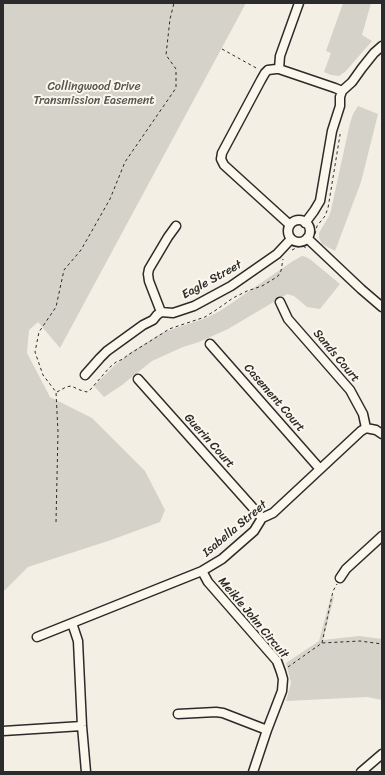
<!DOCTYPE html>
<style>
body{margin:0}
#map{position:relative;width:385px;height:775px;overflow:hidden;background:#f3efe4;font-family:Sriracha,sans-serif}
canvas{display:block}
.frame{position:absolute;inset:0;border:4px solid #2b2b2b;pointer-events:none}
</style>
<div id="map">
<canvas width="385" height="775"></canvas>
<div class="frame"></div>
</div>
<script>
const g = document.querySelector('canvas').getContext('2d');
g.lineJoin = 'round';
function fill(path, color) { g.fillStyle = color; g.fill(path, 'evenodd'); }
const toPath = rows => new Path2D(rows.map(r => 'M' + r).join(''));
function strokePath(path, color, width, dash) { g.strokeStyle = color; g.lineWidth = width; g.lineCap = dash ? 'butt' : 'round'; g.setLineDash(dash || []); g.stroke(path); }
function write(font, color, halo, rows, align = 'center') {
  g.font = font + ' Sriracha,sans-serif'; g.lineWidth = 4; g.setLineDash([]); g.textBaseline = 'middle'; g.strokeStyle = halo; g.fillStyle = color; for (const [text, x, y, turn = 0] of rows) {
    g.save(); g.translate(x, y); g.rotate((+turn || 0) * Math.PI / 180); g.textAlign = isNaN(turn) ? turn : align; if (halo) g.strokeText(text, 0, 0); g.fillText(text, 0, 0); g.restore();
  }
}
const green = toPath([
 [3,3,246,3,60,348,38,322,29,330,27,353,50,397,92,418,145,471,165,510,160,522,111,540,28,567,3,592],
 [343,3,371,3,362,35,372,41,345,72,339,76,331,75,324,72,331,53,326,51],
 [358,106,378,114,361,182,335,251,322,244,319,238,319,233,329,216,331,210,350,123,353,114],
 [302,256,306,257,311,260,340,284,320,309,307,307,294,296,287,294,228,329,199,342,183,347,152,361,122,385,104,397,94,386,115,365,131,352,157,336,164,332,206,318,220,311,293,261],
 [331,596,334,597,323,640,359,636,382,639,382,700,367,697,286,701,291,683,286,663,319,641]
]);
const path = toPath([
 [222,49,258,69],
 [315,234,317,226,325,216,328,208,340,135,340,134],
 [292,250,298,247,303,246,306,248],
 [57,392,66,387,71,386,80,390,87,392,90,390,109,368,116,362,123,359,128,355,163,333,169,329,205,317,216,310,233,298,247,291,262,286,272,280,278,276,281,271,283,259],
 [56,522,58,432,56,392,43,375,35,352,39,332,56,307,64,270,81,250,110,199,125,162,176,88,176,69,166,55,170,19,174,3],
 [322,643,333,591,337,584],
 [288,667,322,643,360,641,382,644]
]);
const minor = toPath([
 [279,69,280,56,299,3],
 '288 231a11 11 0 1 1 22 0a11 11 0 1 1-22 0Z',
 [305,223,314,211,320,201,332,131,340,106,340,97,342,91,352,82,362,68,374,53,382,46],
 [290,225,224,165,221,159,222,153,261,80,265,73,268,70,276,69,279,69,335,88,342,91],
 [307,238,361,289,382,307],
 [280,302,288,319,350,390,363,414,366,428],
 [161,312,149,281,148,274,149,269,168,237,176,226],
 [210,344,320,469],
 [85,375,100,358,107,351,143,325,153,320,157,315,161,312,173,313,194,306,231,286,277,254,291,239],
 [138,379,262,518],
 [202,571,208,582,277,661,281,672,283,679,282,691,267,730,253,772],
 [340,578,346,569,382,536],
 [72,623,78,641,82,726,86,772],
 [37,637,202,571,222,559,254,531,262,518,273,513,361,431,366,428,376,430,382,434],
 [178,714,216,712,223,713,267,730],
 [3,731,82,726],
 [361,772,382,754]
]);
const parkNames = [
 ["Collingwood Drive",94,87],
 ["Transmission Easement",94,101]
];
const streetNames = [
 ["Eagle Street",212,280,-29],
 ["Sands Court",336,356,50],
 ["Casement Court",274,398,49],
 ["Guerin Court",209,441,48],
 ["Isabella Street",235,529,-40],
 ["Meikle John Circuit",253,618,50]
];
fill(green, '#d5d2c9');
strokePath(minor, '#2b2b2b', 11);
strokePath(path, '#2b2b2b', 1, [3, 3]);
strokePath(minor, '#fbf7ec', 8);
write('12px', '#565552', '#fbf7ec', parkNames);
write('12px', '#2b2b2b', '#fbf7ec', streetNames);
</script>
